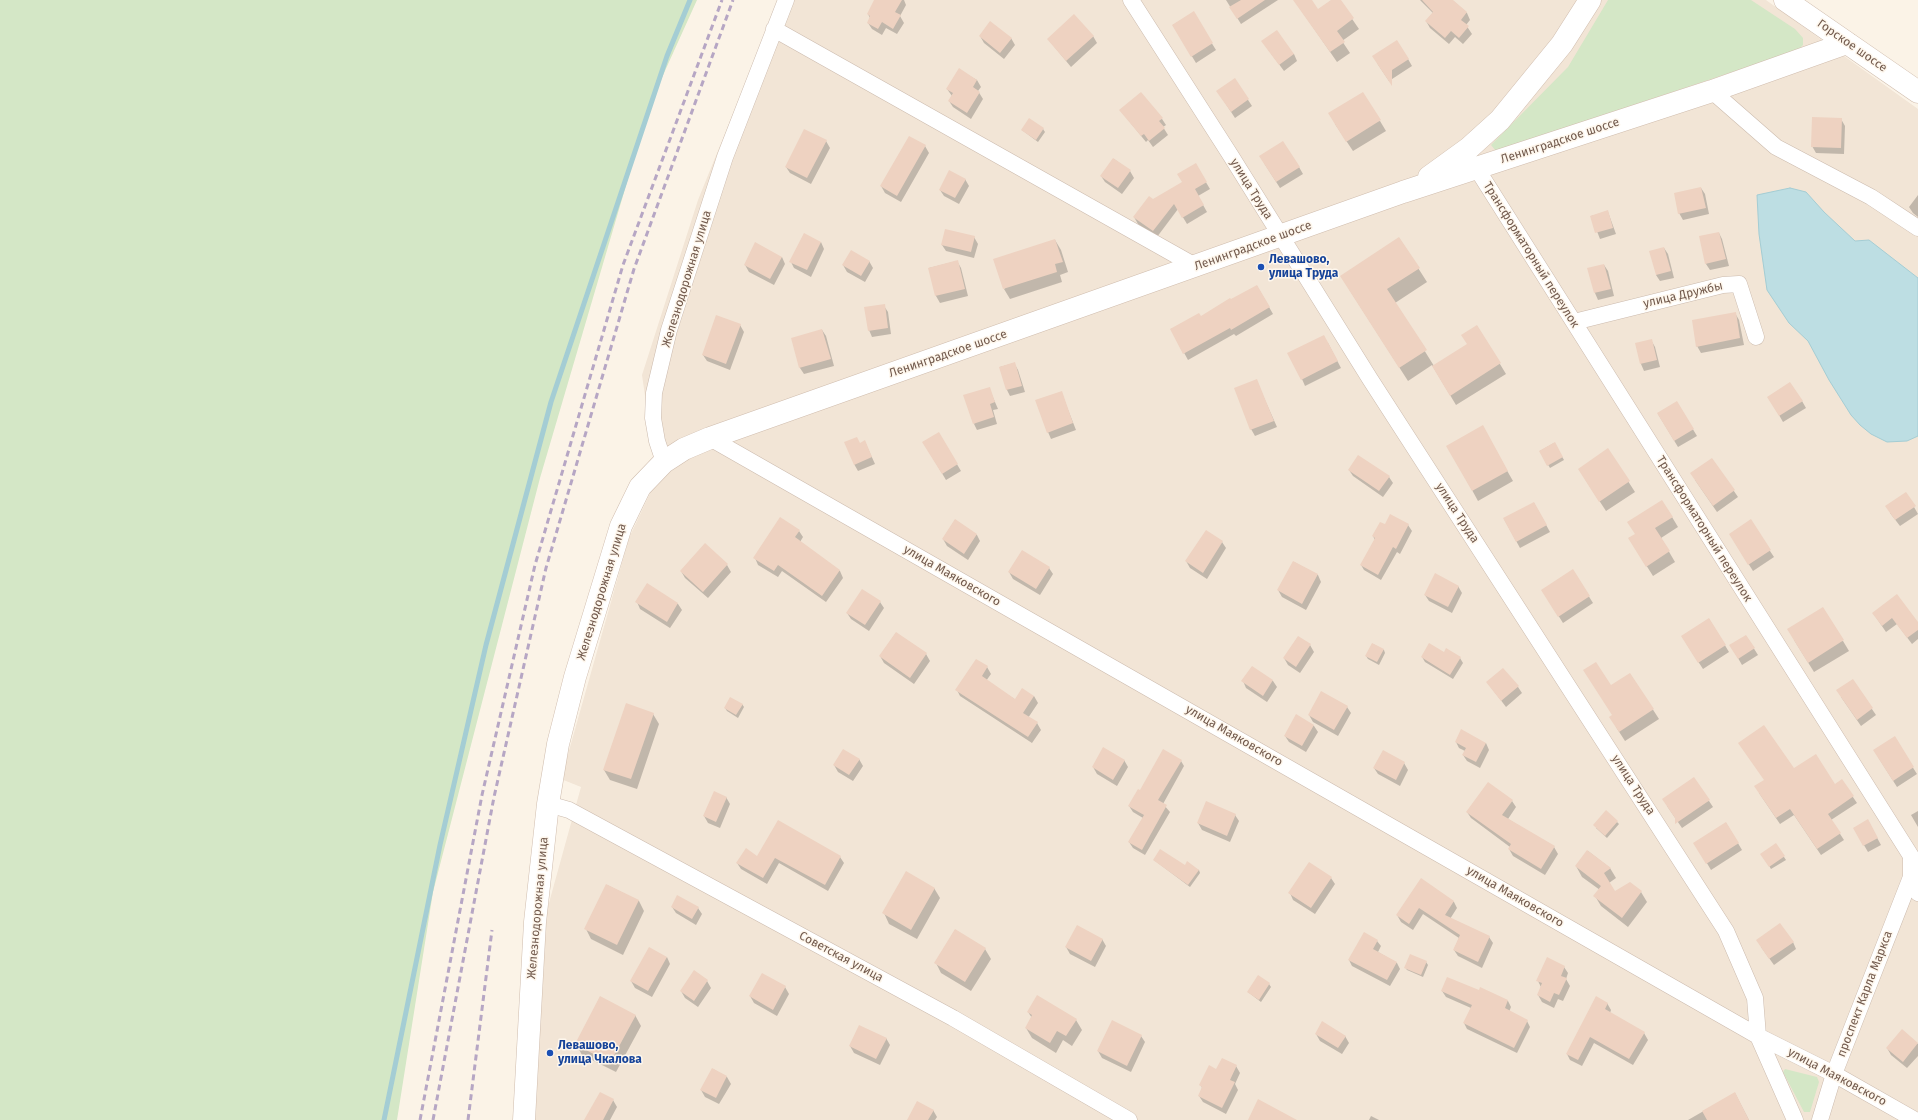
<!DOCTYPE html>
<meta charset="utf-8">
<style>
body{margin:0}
canvas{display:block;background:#fbf3e7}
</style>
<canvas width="1918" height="1120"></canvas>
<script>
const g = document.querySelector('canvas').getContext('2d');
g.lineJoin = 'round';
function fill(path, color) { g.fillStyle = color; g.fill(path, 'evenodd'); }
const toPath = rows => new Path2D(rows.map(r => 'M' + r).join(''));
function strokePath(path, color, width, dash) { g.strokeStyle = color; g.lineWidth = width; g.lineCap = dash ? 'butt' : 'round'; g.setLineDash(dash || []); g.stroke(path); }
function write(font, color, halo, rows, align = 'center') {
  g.font = font + ' "Fira Sans",sans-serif'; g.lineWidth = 3; g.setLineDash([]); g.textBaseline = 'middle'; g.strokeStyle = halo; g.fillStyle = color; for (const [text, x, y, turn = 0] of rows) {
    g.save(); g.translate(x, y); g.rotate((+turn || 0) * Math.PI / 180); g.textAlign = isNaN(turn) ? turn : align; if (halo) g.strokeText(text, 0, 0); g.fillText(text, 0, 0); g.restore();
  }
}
const residential = toPath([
 [779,0,1766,0,1918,109,1918,1120,532,1120,544,921,581,787,561,779,629,538,661,470,652,444,642,375,698,200]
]);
const green = toPath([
 [0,0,697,0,650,104,540,478,433,892,397,1120,0,1120],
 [1608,0,1751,0,1795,29,1803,38,1803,45,1798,50,1496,151,1491,145,1568,67],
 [1785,1069,1817,1077,1819,1082,1810,1112,1804,1112,1783,1072]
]);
const water = toPath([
 [1790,188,1806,192,1824,212,1855,241,1869,240,1918,278,1918,436,1907,441,1887,442,1871,434,1860,425,1851,415,1829,380,1808,341,1789,323,1767,290,1759,234,1757,195,1790,188]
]);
const shadow = toPath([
 [875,0,904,0,906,5,900,16,904,23,897,34,886,28,882,35,872,29,868,23,870,18,868,14],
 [1226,0,1278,0,1241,24],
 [1308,0,1310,0,1318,10,1332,0,1339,0,1359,29,1342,41,1350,53,1337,62,1299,7],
 [1420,0,1452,0,1467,13,1470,20,1466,25,1472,34,1463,44,1455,37,1449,44,1430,28,1426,21,1433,13],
 [1193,13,1216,50,1196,63,1173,25],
 [980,36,1011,38,1015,45,1004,59,984,43],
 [1093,36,1097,43,1071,67,1048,39],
 [1267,48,1294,54,1297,61,1284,71],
 [1408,59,1412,66,1389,81,1377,63],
 [959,70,977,80,981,87,978,91,983,99,971,119,953,107,949,101,952,96,947,89],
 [1235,80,1252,106,1235,118,1222,98],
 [1121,111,1162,119,1166,125,1163,127,1168,135,1153,147,1148,140,1146,142],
 [1841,119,1845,126,1844,154,1816,153,1812,146],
 [1380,121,1386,131,1353,151,1335,124],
 [1043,129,1045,132,1038,142,1022,130],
 [826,141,830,148,811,184,790,173,786,167],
 [925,146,929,153,901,202,885,193,881,186],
 [1114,159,1130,171,1134,178,1122,194,1105,182,1101,176],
 [1264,163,1299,167,1303,174,1280,188],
 [1195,164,1210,189,1198,196,1207,212,1187,224,1178,209,1157,237,1138,224,1134,217,1153,200,1183,183],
 [965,179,969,186,959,204,944,196,940,190],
 [1701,188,1705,194,1709,214,1683,220,1679,213],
 [1918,195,1918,217,1913,213,1909,207],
 [1608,212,1616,234,1600,239,1591,216],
 [1719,233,1722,239,1729,266,1710,270,1706,264],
 [974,237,978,244,974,258,946,251,942,245],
 [1399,238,1427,282,1395,303,1434,366,1468,345,1477,326,1506,374,1456,405,1432,365,1408,381,1349,289],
 [1055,240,1061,250,1068,272,1060,275,1062,282,1010,299,1004,289],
 [821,242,824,249,811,277,794,268,791,262],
 [1664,248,1668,254,1674,278,1660,281,1656,275],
 [782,257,785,264,774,285,749,272,745,265],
 [869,261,873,268,865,282,847,272,843,265],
 [957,261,961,268,968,296,940,303,936,296,929,268],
 [1604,265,1608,271,1614,296,1598,300,1595,293,1589,269],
 [1257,286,1273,314,1236,336,1234,334,1188,360,1171,329,1201,318],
 [884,306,888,312,891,334,872,337,869,330],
 [1735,313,1739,320,1744,345,1701,353,1697,346],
 [740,325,744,332,730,370,707,361,703,355],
 [822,330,826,336,834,366,804,374,800,368,792,339],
 [1651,340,1655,347,1660,367,1644,371,1641,364,1636,344],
 [1328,343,1341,368,1305,386,1302,379],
 [1014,363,1018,370,1025,392,1010,396,1007,390,1000,367],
 [1256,380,1277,427,1255,436,1251,429],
 [989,388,998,409,993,410,997,424,977,430,974,424],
 [1061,392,1076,430,1051,439,1048,432],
 [1802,401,1806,408,1783,422,1772,403],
 [1677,403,1697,436,1678,447,1658,414],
 [1482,427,1513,481,1478,501,1448,446],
 [939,434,961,471,946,480,924,443],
 [865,442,875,464,858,471,854,464,860,444],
 [1554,443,1564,460,1550,468,1540,451],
 [1608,450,1635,492,1606,511,1585,479],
 [1712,459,1738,497,1717,512,1695,480],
 [1349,470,1389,477,1393,483,1383,497,1353,476],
 [1906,493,1918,514,1900,526,1890,513],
 [1534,503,1550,532,1520,548,1504,519],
 [1672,517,1678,527,1661,538,1675,562,1653,576,1629,538],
 [955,520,977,535,980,541,968,560,947,546,943,539],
 [1750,521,1774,557,1753,571,1734,541],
 [1408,525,1412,531,1400,554,1397,552,1381,580,1364,570,1361,565,1375,540,1373,536,1385,526],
 [799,531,803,537,800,542,840,571,843,578,826,602,782,571,778,577,758,565,755,558],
 [1222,542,1226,548,1207,579,1190,568,1186,561],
 [705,545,727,565,731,572,708,598,685,578,681,571],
 [1294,562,1318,575,1321,582,1306,610,1282,597,1278,590],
 [1049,568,1053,574,1040,595,1013,579,1009,572],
 [1573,571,1593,603,1563,623,1546,596],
 [647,585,678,604,682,610,670,628,640,609,637,602],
 [1458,586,1462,593,1452,613,1429,601,1425,595],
 [880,602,884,608,869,631,851,619,847,613],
 [1873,613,1918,624,1918,639,1912,644,1897,624,1886,632],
 [1709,619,1729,652,1703,669,1686,643],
 [896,633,926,654,930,661,914,684,884,663,880,656],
 [1746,636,1758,655,1742,665,1731,646],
 [1794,640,1843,641,1849,651,1814,672],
 [1373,644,1384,650,1385,653,1379,665,1368,659,1366,656],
 [1310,645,1314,652,1300,673,1288,665,1284,658],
 [1422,657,1460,658,1463,663,1453,679,1425,662],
 [987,667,991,674,986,681,1016,700,1034,696,1038,703,1028,718,1037,723,1041,730,1032,743,960,696,957,690],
 [1252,667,1273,681,1277,687,1267,702,1246,688,1243,681],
 [1630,674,1659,719,1625,741,1616,727,1610,687],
 [1852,680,1876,715,1861,726,1841,697],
 [1487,682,1518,687,1522,693,1506,707],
 [742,704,744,707,738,718,727,711,725,708],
 [1347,707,1351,713,1338,736,1313,722,1309,715],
 [653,714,659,724,637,789,610,780,604,770],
 [1297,716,1314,726,1318,732,1306,752,1289,742,1285,736],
 [1894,738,1917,774,1897,787,1878,757],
 [1456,742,1486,743,1489,750,1480,768,1467,761,1463,755,1465,751,1459,748],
 [859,759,863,766,853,781,838,772,834,765],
 [1124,760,1128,767,1117,786,1097,774,1093,767],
 [1181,761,1184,766,1163,804,1170,812,1145,855,1133,848,1129,842,1143,818,1133,812,1129,806,1140,791],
 [1404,763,1408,770,1400,786,1378,774,1374,768],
 [1794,769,1835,785,1842,781,1857,803,1831,820,1844,840,1821,855,1794,815,1780,824,1759,793],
 [726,797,730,804,720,828,708,823,704,816],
 [1512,801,1516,807,1508,819,1554,847,1558,854,1545,875,1513,856,1509,849,1510,847,1471,818,1467,812],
 [1709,801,1713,807,1682,828,1667,806],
 [1918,811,1918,827,1911,815],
 [1235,815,1239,821,1230,842,1202,830,1198,823],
 [1868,821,1881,845,1868,852,1854,828],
 [1617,822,1619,824,1607,838,1596,828],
 [1726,823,1742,850,1711,870,1695,843],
 [1776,845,1786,860,1771,869,1762,854],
 [1588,851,1610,868,1616,878,1609,883,1615,892,1630,883,1641,892,1647,902,1628,927,1601,906,1595,896,1600,890,1582,877,1576,866],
 [758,857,840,857,844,863,828,891,779,863,767,884,741,869,737,863],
 [1154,860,1185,866,1199,870,1200,873,1190,887],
 [1331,878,1335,884,1315,914,1293,900,1290,893],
 [1422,880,1454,902,1457,908,1450,919,1489,937,1493,943,1482,968,1458,956,1454,950,1459,938,1423,914,1413,930,1401,922,1397,915],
 [607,885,639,901,644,911,623,955,591,939,586,929],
 [934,888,940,898,917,939,889,924,884,913],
 [672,907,698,908,702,914,696,925,676,913],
 [955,930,985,949,991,959,971,991,941,973,936,963],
 [1102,939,1106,946,1095,967,1070,954,1066,947],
 [1377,941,1381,946,1378,952,1397,963,1400,969,1390,986,1352,966,1349,960],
 [1793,942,1796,949,1774,965,1761,947],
 [667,957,670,964,652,997,635,988,631,981],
 [1426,962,1428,965,1423,977,1407,970,1405,967],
 [1564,967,1568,973,1566,979,1570,986,1563,1001,1558,999,1554,1008,1542,1002,1538,995,1541,987,1538,981],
 [707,981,711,988,698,1007,685,998,681,991],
 [1269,984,1271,987,1261,1002,1248,992],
 [785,987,789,994,777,1016,754,1003,750,996],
 [1442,991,1479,991,1508,1001,1511,1007,1509,1012,1527,1021,1530,1027,1517,1053,1467,1029,1464,1023,1471,1008,1446,997],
 [1607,1003,1611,1010,1610,1013,1644,1033,1648,1040,1633,1065,1594,1043,1582,1066,1570,1060,1567,1054],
 [1028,1012,1076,1020,1082,1030,1072,1046,1063,1040,1056,1053,1032,1038,1026,1028,1032,1018],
 [635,1015,641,1026,616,1072,582,1055,576,1044],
 [1902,1031,1918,1044,1918,1056,1907,1068,1891,1055,1887,1048],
 [1316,1034,1345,1036,1349,1043,1342,1054,1320,1041],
 [1141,1036,1145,1042,1131,1072,1102,1058,1098,1051],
 [886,1038,890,1045,880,1065,854,1053,850,1046],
 [1236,1066,1240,1073,1235,1084,1238,1090,1226,1114,1203,1102,1199,1096,1202,1088,1201,1085,1217,1070],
 [713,1069,727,1077,731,1084,719,1104,705,1097,701,1090],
 [1735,1093,1749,1120,1688,1120],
 [613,1100,617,1107,610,1120,585,1120],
 [933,1110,937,1117,935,1120,908,1120],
 [1371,1116,1379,1120,1369,1120]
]);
const stream = toPath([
 [384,1120,440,845,486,645,551,402,667,56,690,0]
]);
const building = toPath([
 [874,0,902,0,895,12,901,15,893,29,882,22,878,29,867,23,870,16,867,14],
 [1241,0,1265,0,1237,19,1229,7],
 [1293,0,1312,0,1318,9,1331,0,1341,0,1354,18,1337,31,1345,42,1330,52],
 [1422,0,1453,0,1467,12,1461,20,1469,26,1459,38,1451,31,1445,38,1425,21,1433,12],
 [1194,11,1213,43,1191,57,1172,25],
 [1074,14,1094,36,1066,61,1047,39],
 [990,21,1012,38,1000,53,979,36],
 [1277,30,1294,54,1279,65,1261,41],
 [1397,40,1409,59,1392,70,1392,86,1372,56],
 [959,68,977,80,973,87,980,92,967,113,948,101,953,93,946,89],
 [1235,78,1249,99,1231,112,1216,91],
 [1141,92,1163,118,1159,121,1165,128,1149,141,1144,134,1141,136,1119,110],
 [1363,92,1381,120,1346,142,1328,113],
 [1812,117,1842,118,1841,148,1811,147],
 [1029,118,1044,128,1036,140,1021,130],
 [804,129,827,140,807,178,785,167],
 [909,136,926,145,897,196,880,186],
 [1283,141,1300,167,1276,182,1259,156],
 [1113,158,1131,170,1118,188,1100,176],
 [1196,163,1207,182,1195,189,1204,205,1182,218,1174,204,1153,231,1133,217,1149,196,1153,199,1182,182,1177,174],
 [949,170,966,179,955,198,939,190],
 [1701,187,1706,208,1678,214,1674,193],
 [1608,210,1613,228,1595,233,1590,216],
 [945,229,975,236,971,252,941,245],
 [1719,232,1726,259,1705,264,1699,236],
 [804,233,821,242,807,270,789,262],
 [1399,237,1420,268,1387,289,1427,350,1399,368,1340,276],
 [1055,239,1063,262,1055,264,1057,272,1003,289,993,259],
 [755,242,782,257,770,279,744,265],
 [1664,247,1671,271,1656,275,1649,251],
 [851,250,870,261,861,276,842,265],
 [958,260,965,289,935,296,928,268],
 [1604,264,1611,289,1594,293,1587,268],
 [1257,285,1270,307,1231,330,1230,328,1183,354,1170,329,1199,313,1201,316,1230,298,1231,299],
 [885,304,888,328,868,331,864,307],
 [1736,312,1740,338,1696,347,1692,320],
 [716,315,741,324,726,364,702,355],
 [1477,325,1501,363,1450,396,1432,366,1467,344,1461,335],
 [822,329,831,359,799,368,791,338],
 [1324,335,1338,361,1301,380,1287,353],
 [1652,339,1657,360,1640,364,1635,343],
 [1015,362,1022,386,1006,390,999,367],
 [1257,379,1274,421,1250,430,1234,388],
 [1790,382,1803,401,1779,416,1767,397],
 [990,387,995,402,990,404,994,417,973,424,963,395],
 [1062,391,1073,423,1047,433,1035,400],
 [1677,401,1694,429,1674,441,1657,413],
 [1483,425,1508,471,1472,491,1446,446],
 [939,432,958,464,942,474,922,442],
 [857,437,860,443,865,440,872,457,854,465,844,442],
 [1555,442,1563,457,1547,466,1539,451],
 [1608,448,1630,481,1599,502,1578,469],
 [1358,455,1390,476,1379,491,1348,470],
 [1712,458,1735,490,1713,506,1690,473],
 [1906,492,1916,506,1895,520,1885,506],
 [1662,500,1673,517,1655,528,1670,551,1646,567,1628,538,1635,534,1627,522],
 [1534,502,1547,525,1516,542,1503,518],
 [1390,514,1409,524,1396,549,1393,547,1378,575,1360,565,1375,538,1372,536,1380,522,1385,524],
 [780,517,800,530,795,537,840,570,822,596,778,565,774,571,753,558],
 [955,519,977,534,964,554,942,539],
 [1751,519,1771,550,1748,565,1729,534],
 [1206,530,1223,541,1203,573,1185,561],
 [705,543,728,564,703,592,680,571],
 [1022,550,1050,567,1036,589,1008,572],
 [1293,561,1318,574,1302,604,1277,590],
 [1573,569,1590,596,1558,617,1541,590],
 [1435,573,1459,586,1448,607,1424,595],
 [647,583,678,603,667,622,635,602],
 [862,589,881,601,865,625,846,613],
 [1897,594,1918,622,1918,630,1907,638,1892,618,1882,626,1872,613],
 [1823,607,1844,640,1808,663,1787,629],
 [1709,618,1726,645,1698,663,1681,636],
 [896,632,927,653,910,678,879,656],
 [1746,635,1755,648,1738,659,1729,645],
 [1298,636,1311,644,1296,667,1283,658],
 [1372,643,1384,649,1377,662,1365,656],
 [1429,643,1444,652,1446,648,1461,657,1450,675,1421,657],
 [976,659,988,666,982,676,1015,699,1022,688,1034,696,1023,713,1038,722,1028,737,955,690],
 [1596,662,1611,685,1630,673,1654,709,1619,732,1609,717,1612,715,1583,670],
 [1252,666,1273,680,1263,696,1241,681],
 [1503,668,1519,686,1501,701,1486,682],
 [1853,679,1873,708,1857,720,1836,690],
 [1321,691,1348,706,1334,730,1308,715],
 [730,697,743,704,736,715,724,708],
 [626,703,654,713,631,779,603,770],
 [1296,714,1314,725,1302,746,1284,736],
 [1764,725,1794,768,1816,754,1835,784,1842,779,1854,796,1828,814,1841,833,1817,849,1790,809,1776,818,1754,786,1764,780,1738,743],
 [1461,729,1486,743,1476,762,1462,755,1466,748,1455,742],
 [1895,736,1914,767,1893,781,1873,750],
 [1103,747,1125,760,1113,780,1092,767],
 [843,749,860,759,849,775,833,765],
 [1163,749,1182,760,1158,800,1167,805,1142,850,1128,842,1144,815,1128,806,1138,789,1140,790],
 [1383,750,1405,762,1396,780,1373,768],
 [1694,777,1710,800,1675,824,1675,818,1662,799],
 [1488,782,1513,800,1502,815,1555,846,1541,869,1508,849,1511,844,1466,812],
 [714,791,727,797,716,822,703,816],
 [1206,801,1236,814,1227,836,1197,823],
 [1606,810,1618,821,1605,836,1593,825],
 [1868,819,1878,838,1863,846,1853,828],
 [778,820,841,856,825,885,775,858,763,878,736,863,746,848,757,856],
 [1726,822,1739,843,1706,864,1693,843],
 [1776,843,1785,856,1769,867,1760,854],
 [1160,849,1185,865,1187,861,1199,870,1188,885,1153,860],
 [1587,850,1611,868,1604,873,1615,891,1630,882,1642,891,1622,918,1593,896,1601,886,1575,866],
 [1309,862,1332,877,1311,908,1288,893],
 [906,871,935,888,911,930,882,913],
 [1421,878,1454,901,1445,915,1490,936,1478,962,1453,950,1460,935,1419,908,1409,924,1396,915],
 [606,884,639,900,617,945,584,929],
 [677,895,699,907,692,919,671,907],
 [1780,923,1794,942,1769,959,1756,940],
 [1077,925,1103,939,1091,961,1065,947],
 [955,929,986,948,965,982,934,963],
 [1364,932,1378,940,1373,949,1397,962,1387,980,1348,960],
 [649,947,667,957,648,991,630,981],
 [1410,954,1427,961,1421,975,1404,968],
 [1547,957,1565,966,1561,976,1567,978,1559,995,1554,993,1550,1002,1537,995,1542,983,1536,981],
 [694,970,708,980,694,1001,680,991],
 [762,973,786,986,773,1010,749,996],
 [1258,975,1270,983,1259,1000,1247,992],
 [1447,977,1479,990,1480,987,1508,1000,1505,1008,1528,1020,1514,1048,1463,1023,1472,1005,1441,991],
 [1037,995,1077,1019,1066,1036,1057,1031,1050,1043,1025,1028,1032,1015,1027,1012],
 [600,996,636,1015,610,1063,575,1044],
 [1596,996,1608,1003,1605,1009,1645,1032,1629,1059,1590,1037,1578,1060,1566,1054],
 [1112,1020,1142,1035,1127,1066,1097,1051],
 [1322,1021,1346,1036,1338,1048,1315,1034],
 [859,1025,887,1038,876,1059,849,1046],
 [1902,1029,1918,1043,1903,1062,1886,1048],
 [1222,1058,1237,1065,1230,1080,1235,1082,1222,1108,1198,1096,1202,1087,1199,1085,1209,1065,1216,1069],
 [712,1068,727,1076,716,1098,700,1090],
 [600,1092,614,1099,603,1120,584,1120],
 [1735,1092,1749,1120,1707,1120,1702,1111],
 [1258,1099,1297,1120,1248,1120],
 [917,1101,934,1110,928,1120,907,1120]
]);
const street = toPath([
 [1131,0,1231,156,1370,379,1726,931,1755,998,1758,1036,1795,1120],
 [774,29,1197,267],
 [1712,91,1776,147,1871,197,1918,228],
 [1477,169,1911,856,1911,877,1918,893],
 [1574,322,1723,285,1739,284,1756,337],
 [710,438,1758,1036,1834,1074,1915,1120],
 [664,462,657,441,653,418,654,393,669,330,725,157,786,0],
 [548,804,569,810,953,1018,1129,1120],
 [1820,1120,1834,1074,1911,877,1915,874]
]);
const secondary = toPath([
 [1785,0,1918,92],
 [1429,177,1469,148,1500,120,1562,44,1590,0],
 [524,1120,535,922,548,804,558,744,575,677,621,526,640,487,664,462,684,449,710,438,1403,192,1712,91,1847,43]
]);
const rail = toPath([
 [420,1120,482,795,535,565,623,265,722,0],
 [433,1120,494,797,546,568,634,269,733,0],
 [468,1120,492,930]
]);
const markers = [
 [1261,267,4,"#1a4fb4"],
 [550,1053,4,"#1a4fb4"]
];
const streetNames = [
 ["Горское шоссе",1852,46,35],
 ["Ленинградское шоссе",1560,141,-18],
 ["улица Труда",1251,189,58],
 ["Ленинградское шоссе",1253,246,-20],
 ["Трансформаторный переулок",1531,255,58],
 ["Железнодорожная улица",687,279,-73],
 ["улица Дружбы",1683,295,-13],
 ["Ленинградское шоссе",948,354,-19],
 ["улица Труда",1457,513,57],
 ["Трансформаторный переулок",1704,529,58],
 ["улица Маяковского",952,576,30],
 ["Железнодорожная улица",602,592,-73],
 ["улица Маяковского",1234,736,30],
 ["улица Труда",1633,785,57],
 ["улица Маяковского",1515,897,30],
 ["Железнодорожная улица",538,908,-85],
 ["Советская улица",841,957,28],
 ["проспект Карла Маркса",1865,994,-69],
 ["улица Маяковского",1837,1077,28]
];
const transitNames = [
 ["Левашово,",1269,260],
 ["улица Труда",1269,274],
 ["Левашово,",558,1046],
 ["улица Чкалова",558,1060]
];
fill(residential, '#f2e5d6');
fill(green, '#d4e7c6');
fill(water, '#bddee3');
strokePath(water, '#a4cdd4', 1);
fill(shadow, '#0003');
strokePath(stream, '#a4cdd4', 5);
fill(building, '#eed2c1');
strokePath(street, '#ccbbae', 17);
strokePath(secondary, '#d0bdae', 23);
strokePath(street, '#fff', 16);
strokePath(secondary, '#fff', 22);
strokePath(rail, '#b6a6c4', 3, [6, 4]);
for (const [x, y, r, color] of markers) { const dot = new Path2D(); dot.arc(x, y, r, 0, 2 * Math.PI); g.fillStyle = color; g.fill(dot); strokePath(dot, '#fef7ed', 1.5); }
write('12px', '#725a4d', '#fef7ed', streetNames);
write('bold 12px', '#164399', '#fef7ed', transitNames, 'left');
</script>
